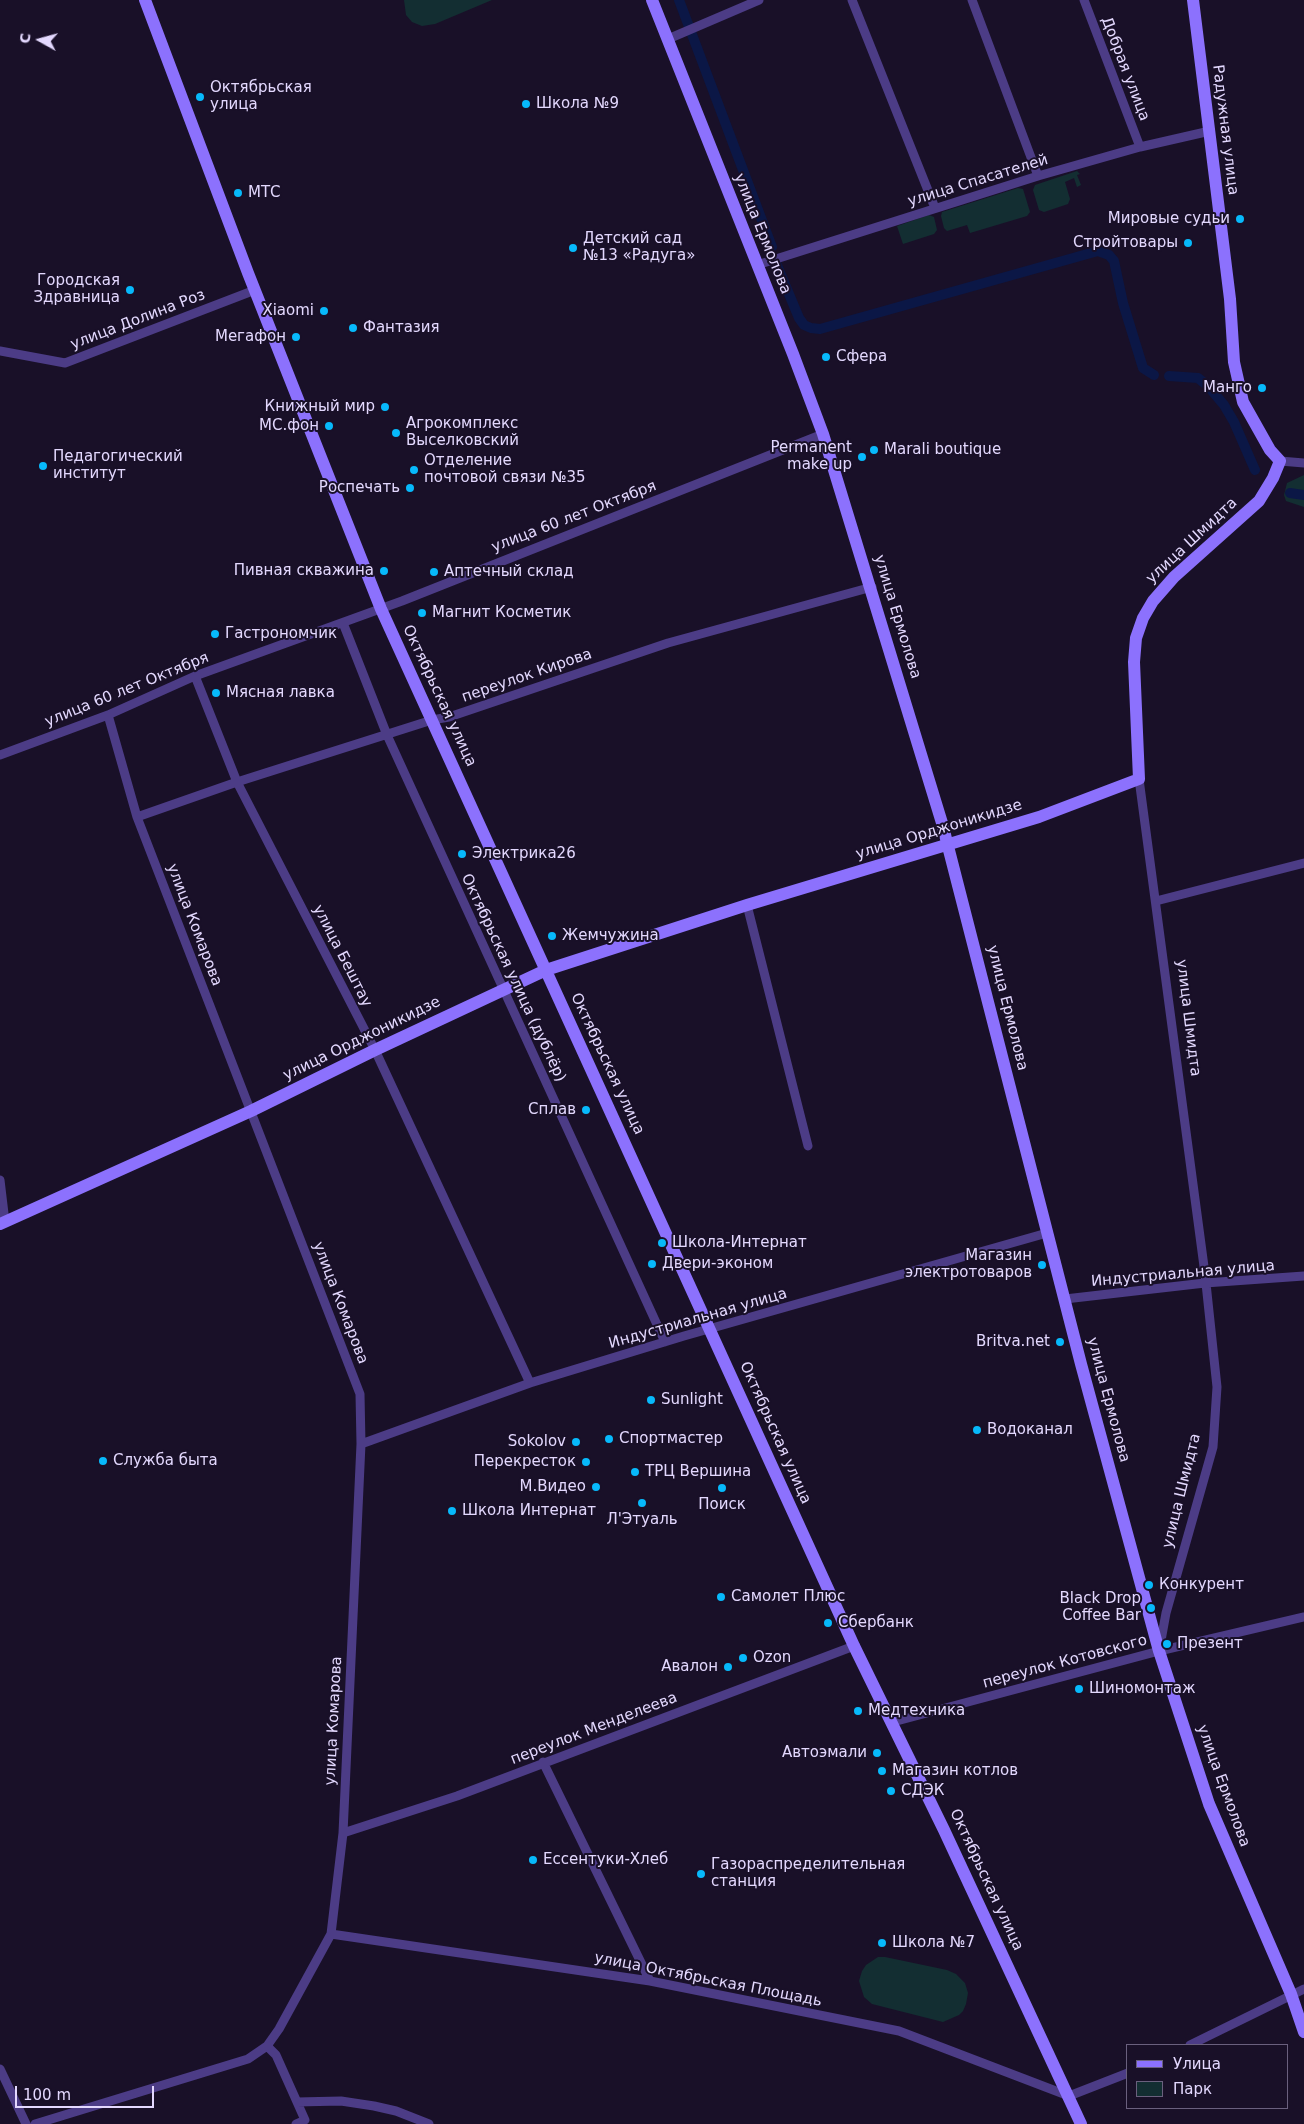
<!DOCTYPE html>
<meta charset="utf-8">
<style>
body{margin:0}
#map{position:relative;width:1304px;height:2124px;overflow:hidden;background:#191028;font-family:"DejaVu Sans",sans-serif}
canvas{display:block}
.legend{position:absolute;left:1126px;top:2044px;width:162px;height:65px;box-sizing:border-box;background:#191028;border:1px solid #6a607e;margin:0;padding:6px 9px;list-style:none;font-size:15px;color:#e3d8fe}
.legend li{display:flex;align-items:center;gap:10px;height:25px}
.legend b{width:25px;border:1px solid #6a607e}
.north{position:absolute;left:15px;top:15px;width:50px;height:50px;-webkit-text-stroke:4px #191028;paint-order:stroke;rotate:277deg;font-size:14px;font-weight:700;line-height:20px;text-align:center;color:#e3d8fe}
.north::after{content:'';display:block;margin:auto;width:18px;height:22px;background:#e3d8fe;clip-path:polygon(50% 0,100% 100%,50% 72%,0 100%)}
.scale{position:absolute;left:15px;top:2086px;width:139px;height:22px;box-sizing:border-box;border:2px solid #e3d8fe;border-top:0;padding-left:6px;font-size:15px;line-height:18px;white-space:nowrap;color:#e3d8fe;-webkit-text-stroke:4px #191028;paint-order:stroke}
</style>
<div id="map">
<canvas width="1304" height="2124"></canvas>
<ul class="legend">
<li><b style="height:6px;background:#8c71fd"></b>Улица</li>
<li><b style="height:14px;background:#132e32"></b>Парк</li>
</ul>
<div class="north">С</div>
<div class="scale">100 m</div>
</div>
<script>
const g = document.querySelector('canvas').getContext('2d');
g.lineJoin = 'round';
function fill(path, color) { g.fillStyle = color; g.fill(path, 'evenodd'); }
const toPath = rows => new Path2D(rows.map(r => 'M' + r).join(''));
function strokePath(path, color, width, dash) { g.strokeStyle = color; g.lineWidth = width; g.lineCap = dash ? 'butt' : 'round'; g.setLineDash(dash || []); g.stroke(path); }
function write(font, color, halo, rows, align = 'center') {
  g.font = font + ' "DejaVu Sans",sans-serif'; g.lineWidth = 4; g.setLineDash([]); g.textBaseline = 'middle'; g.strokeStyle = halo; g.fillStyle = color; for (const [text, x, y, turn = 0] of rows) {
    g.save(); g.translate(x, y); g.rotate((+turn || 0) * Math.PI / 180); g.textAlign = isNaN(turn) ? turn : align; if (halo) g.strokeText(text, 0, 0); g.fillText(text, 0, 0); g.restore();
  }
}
const green = toPath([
 [404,0,492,0,435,24,422,26,412,22,406,15],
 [1077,171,1080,174,1077,175,1081,185,1077,187,1074,178,1065,182,1070,199,1068,204,1044,212,1039,210,1033,190,1035,185],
 [1018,188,1023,189,1030,212,1027,216,970,233,967,225,947,231,944,228,941,216,942,212],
 [929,215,934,217,937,230,934,234,903,244,897,226],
 [1304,475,1304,507,1286,501,1284,495,1287,483],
 [878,1957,885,1957,947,1970,956,1974,965,1983,968,1993,966,2004,963,2011,959,2015,943,2022,872,2004,864,1997,859,1981,862,1971,866,1965]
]);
const canal = toPath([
 [679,0,772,247],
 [776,263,799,318,804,325,811,328,820,329,1098,251,1109,255,1114,261,1123,303,1143,368,1154,375],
 [1169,376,1198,378,1208,386,1224,405,1234,422,1255,470],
 [1290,493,1304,495]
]);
const street = toPath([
 [852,0,935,208],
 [972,0,1038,176],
 [1084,0,1140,147],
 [668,39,759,0],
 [757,265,1038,176,1140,147,1210,131],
 [0,351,65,363,255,290],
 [1280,461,1304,463],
 [343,623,387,735,665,1342],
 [195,676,237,782,375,1050,530,1383],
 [0,755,108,715,195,676,402,601,823,434],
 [1139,779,1205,1274,1217,1387,1213,1447,1166,1613,1160,1646],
 [137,817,237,782,432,720,449,717,668,643,872,587],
 [1156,901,1304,863],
 [747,905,808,1146],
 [0,1180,5,1222],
 [1065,1299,1205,1283,1304,1276],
 [361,1444,530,1383,684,1336,1047,1233],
 [893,1722,1159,1651,1304,1617],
 [543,1762,650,1981],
 [343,1833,457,1796,854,1646],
 [331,1934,650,1981,899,2031,1069,2096,1128,2073],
 [1190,2045,1304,1989],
 [267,2046,276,2055,297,2102,341,2101,374,2106,396,2111,429,2124],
 [0,2069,26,2124],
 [35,2124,248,2059,267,2046,279,2029,331,1934,343,1833,361,1444,360,1394,137,817,108,715],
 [296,2124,305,2120,297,2102]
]);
const secondary = toPath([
 [145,0,248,273,381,609,854,1646,944,1830,1081,2124],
 [652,0,793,354,823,434,942,823,1081,1364,1159,1651,1209,1804,1291,1994,1304,2032],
 [0,1224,251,1111,375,1050,546,970,747,905,1039,817,1139,779,1134,662,1136,638,1143,618,1153,601,1174,577,1259,501,1273,478,1280,461,1270,450,1243,402,1234,362,1230,299,1193,0]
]);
const markers = [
 [200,97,5,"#07b9fb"],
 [526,104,5,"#07b9fb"],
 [238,193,5,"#07b9fb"],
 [1240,219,5,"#07b9fb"],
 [1188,243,5,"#07b9fb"],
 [573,248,5,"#07b9fb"],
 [130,290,5,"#07b9fb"],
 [324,311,5,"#07b9fb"],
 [353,328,5,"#07b9fb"],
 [296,337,5,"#07b9fb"],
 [826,357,5,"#07b9fb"],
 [1262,388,5,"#07b9fb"],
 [385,407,5,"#07b9fb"],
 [329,426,5,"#07b9fb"],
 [396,433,5,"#07b9fb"],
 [874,450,5,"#07b9fb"],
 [862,457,5,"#07b9fb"],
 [43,466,5,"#07b9fb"],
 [414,470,5,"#07b9fb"],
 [410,488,5,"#07b9fb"],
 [384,571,5,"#07b9fb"],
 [434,572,5,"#07b9fb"],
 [422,613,5,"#07b9fb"],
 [215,634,5,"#07b9fb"],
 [216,693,5,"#07b9fb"],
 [462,854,5,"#07b9fb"],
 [552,936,5,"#07b9fb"],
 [586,1110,5,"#07b9fb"],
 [662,1243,5,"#07b9fb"],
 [652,1264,5,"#07b9fb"],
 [1042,1265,5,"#07b9fb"],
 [1060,1342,5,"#07b9fb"],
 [651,1400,5,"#07b9fb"],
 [977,1430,5,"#07b9fb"],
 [609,1439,5,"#07b9fb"],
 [576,1442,5,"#07b9fb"],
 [103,1461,5,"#07b9fb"],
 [586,1462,5,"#07b9fb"],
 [635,1472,5,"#07b9fb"],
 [596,1487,5,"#07b9fb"],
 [722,1488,5,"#07b9fb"],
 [642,1503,5,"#07b9fb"],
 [452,1511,5,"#07b9fb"],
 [1149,1585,5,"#07b9fb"],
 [721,1597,5,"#07b9fb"],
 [1151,1608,5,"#07b9fb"],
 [828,1623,5,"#07b9fb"],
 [1167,1644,5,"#07b9fb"],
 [743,1658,5,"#07b9fb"],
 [728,1667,5,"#07b9fb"],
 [1079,1689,5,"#07b9fb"],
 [858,1711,5,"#07b9fb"],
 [877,1753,5,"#07b9fb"],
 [882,1771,5,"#07b9fb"],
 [891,1791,5,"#07b9fb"],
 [533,1860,5,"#07b9fb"],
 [701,1874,5,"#07b9fb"],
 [882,1943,5,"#07b9fb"]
];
const streetNames = [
 ["Добрая улица",1125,69,69],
 ["Радужная улица",1225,130,83],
 ["улица Спасателей",978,181,-17],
 ["улица Ермолова",762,234,68],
 ["улица Долина Роз",138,320,-21],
 ["улица 60 лет Октября",574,517,-21],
 ["улица Шмидта",1192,541,-43],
 ["улица Ермолова",897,617,73],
 ["переулок Кирова",527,676,-19],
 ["улица 60 лет Октября",127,690,-22],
 ["Октябрьская улица",439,696,65],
 ["улица Орджоникидзе",939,830,-17],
 ["улица Комарова",194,925,69],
 ["улица Бештау",342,956,63],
 ["Октябрьская улица (дублёр)",513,978,65],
 ["улица Ермолова",1007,1008,76],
 ["улица Шмидта",1188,1018,83],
 ["улица Орджоникидзе",362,1039,-26],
 ["Октябрьская улица",607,1064,65],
 ["Индустриальная улица",1183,1274,-5],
 ["улица Комарова",340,1303,69],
 ["Индустриальная улица",698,1319,-16],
 ["улица Ермолова",1108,1400,75],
 ["Октябрьская улица",775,1433,66],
 ["улица Шмидта",1182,1491,-76],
 ["переулок Котовского",1065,1662,-15],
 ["улица Комарова",334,1721,-87],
 ["переулок Менделеева",594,1729,-21],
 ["улица Ермолова",1223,1786,70],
 ["Октябрьская улица",986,1880,65],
 ["улица Октябрьская Площадь",708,1980,11]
];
const poiNames = [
 ["Октябрьская",210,88],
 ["улица",210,105],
 ["Школа №9",536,104],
 ["МТС",248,193],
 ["Мировые судьи",1230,219,"right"],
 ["Детский сад",583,239],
 ["№13 «Радуга»",583,256],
 ["Стройтовары",1178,243,"right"],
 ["Городская",120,281,"right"],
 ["Здравница",120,298,"right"],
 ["Xiaomi",314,311,"right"],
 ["Фантазия",363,328],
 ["Мегафон",286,337,"right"],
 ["Сфера",836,357],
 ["Манго",1252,388,"right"],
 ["Книжный мир",375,407,"right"],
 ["Агрокомплекс",406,424],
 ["Выселковский",406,441],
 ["МС.фон",319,426,"right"],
 ["Permanent",852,448,"right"],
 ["make up",852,465,"right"],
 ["Marali boutique",884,450],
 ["Педагогический",53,457],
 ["институт",53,474],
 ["Отделение",424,461],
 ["почтовой связи №35",424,478],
 ["Роспечать",400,488,"right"],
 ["Пивная скважина",374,571,"right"],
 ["Аптечный склад",444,572],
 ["Магнит Косметик",432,613],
 ["Гастрономчик",225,634],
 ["Мясная лавка",226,693],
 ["Электрика26",472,854],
 ["Жемчужина",562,936],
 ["Сплав",576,1110,"right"],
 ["Школа-Интернат",672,1243],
 ["Магазин",1032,1256,"right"],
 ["электротоваров",1032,1273,"right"],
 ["Двери-эконом",662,1264],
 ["Britva.net",1050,1342,"right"],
 ["Sunlight",661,1400],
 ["Водоканал",987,1430],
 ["Спортмастер",619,1439],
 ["Sokolov",566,1442,"right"],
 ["Служба быта",113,1461],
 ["Перекресток",576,1462,"right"],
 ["ТРЦ Вершина",645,1472],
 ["М.Видео",586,1487,"right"],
 ["Поиск",722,1505,"center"],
 ["Школа Интернат",462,1511],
 ["Л'Этуаль",642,1520,"center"],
 ["Конкурент",1159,1585],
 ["Самолет Плюс",731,1597],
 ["Black Drop",1141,1599,"right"],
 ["Coffee Bar",1141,1616,"right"],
 ["Сбербанк",838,1623],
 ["Презент",1177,1644],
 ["Ozon",753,1658],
 ["Авалон",718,1667,"right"],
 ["Шиномонтаж",1089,1689],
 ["Медтехника",868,1711],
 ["Автоэмали",867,1753,"right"],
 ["Магазин котлов",892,1771],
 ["СДЭК",901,1791],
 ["Ессентуки-Хлеб",543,1860],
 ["Газораспределительная",711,1865],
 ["станция",711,1882],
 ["Школа №7",892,1943]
];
fill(green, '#132e32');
strokePath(canal, '#0b1746', 10);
strokePath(street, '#4c3c86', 9);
strokePath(secondary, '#8c71fd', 12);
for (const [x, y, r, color] of markers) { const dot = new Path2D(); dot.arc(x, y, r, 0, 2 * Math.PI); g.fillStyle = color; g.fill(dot); strokePath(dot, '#191028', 2); }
write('15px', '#e3d8fe', '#191028', streetNames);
write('15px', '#e3d8fe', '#191028', poiNames, 'left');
</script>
